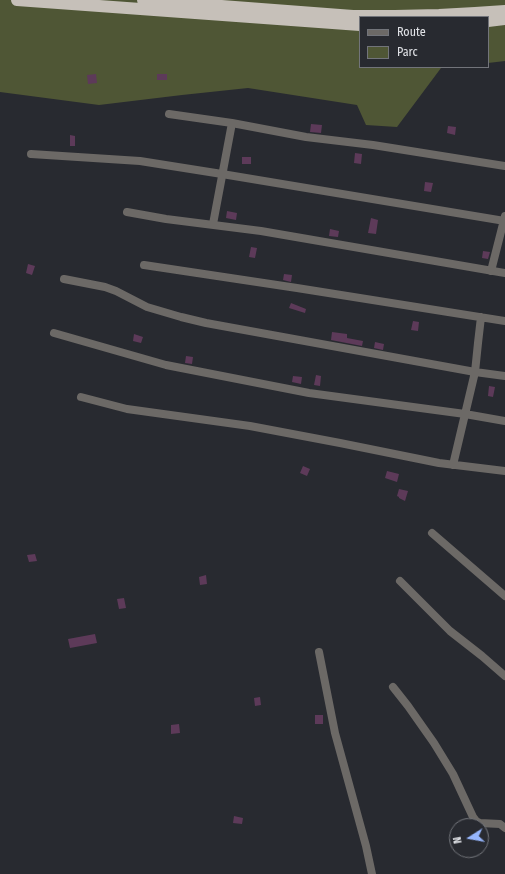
<!DOCTYPE html>
<style>
body{margin:0}
#map{position:relative;width:505px;height:874px;overflow:hidden;background:#282a30;font-family:"Fira Sans Condensed",sans-serif}
canvas{display:block}
.legend{position:absolute;left:359px;top:16px;width:130px;height:52px;box-sizing:border-box;background:#282a30;border:1px solid #72747a;margin:0;padding:5px 7px;list-style:none;font-size:12px;color:#e2e4e8}
.legend li{display:flex;align-items:center;gap:8px;height:20px}
.legend b{width:20px;border:1px solid #72747a}
.north{position:absolute;left:449px;top:818px;width:40px;height:40px;box-sizing:border-box;background:#282a30;border:1px solid #72747a;border-radius:50%;rotate:259deg;font-size:11px;font-weight:700;line-height:16px;text-align:center;color:#e2e4e8}
.north::after{content:'';display:block;margin:auto;width:14px;height:18px;background:#96b6fd;clip-path:polygon(50% 0,100% 100%,50% 72%,0 100%)}
</style>
<div id="map">
<canvas width="505" height="874"></canvas>
<ul class="legend">
<li><b style="height:5px;background:#6c6966"></b>Route</li>
<li><b style="height:11px;background:#4f5635"></b>Parc</li>
</ul>
<div class="north">N</div>
</div>
<script>
const g = document.querySelector('canvas').getContext('2d');
g.lineJoin = 'round';
function fill(path, color) { g.fillStyle = color; g.fill(path, 'evenodd'); }
const toPath = rows => new Path2D(rows.map(r => 'M' + r).join(''));
function strokePath(path, color, width, dash) { g.strokeStyle = color; g.lineWidth = width; g.lineCap = dash ? 'butt' : 'round'; g.setLineDash(dash || []); g.stroke(path); }
const green = toPath([
 [0,0,505,0,505,61,488,63,488,17,360,17,360,67,447,67,441,68,397,127,366,125,357,105,248,88,182,95,99,105,0,92]
]);
const building = toPath([
 [96,74,97,83,88,84,87,75],
 [157,74,167,74,167,80,157,80],
 [311,124,322,125,321,133,310,132],
 [448,126,456,127,455,135,447,133],
 [70,135,75,136,75,146,70,146],
 [355,153,362,154,361,164,354,163],
 [242,157,251,157,251,164,242,164],
 [425,182,433,183,431,192,424,191],
 [227,211,237,213,236,220,226,218],
 [371,218,378,220,376,234,368,233],
 [330,229,339,231,338,237,329,236],
 [251,247,257,248,255,258,249,257],
 [483,251,490,252,488,259,482,258],
 [28,264,35,266,32,275,26,273],
 [284,274,292,275,291,282,283,280],
 [291,303,306,309,305,313,289,308],
 [413,321,419,322,418,331,411,330],
 [332,332,347,334,347,338,363,341,362,346,331,340],
 [134,334,143,337,141,343,133,341],
 [375,342,384,344,383,350,374,348],
 [186,356,193,357,192,364,185,363],
 [316,375,321,376,320,386,314,385],
 [293,376,302,377,301,384,292,382],
 [489,386,495,387,493,397,488,396],
 [303,466,310,469,307,476,300,473],
 [387,471,399,474,397,482,385,478],
 [399,489,408,491,405,501,399,498,399,497,397,496],
 [35,554,37,561,29,562,27,555],
 [206,575,207,584,200,585,199,577],
 [124,598,126,608,119,609,117,599],
 [95,634,97,643,70,648,68,639],
 [260,697,261,705,255,706,254,698],
 [315,715,323,715,323,724,315,724],
 [179,724,180,733,171,734,171,725],
 [234,816,243,818,242,824,233,823]
]);
const minor = toPath([
 [169,114,232,123,306,137,373,145,505,166],
 [31,154,140,161,222,174,505,221],
 [127,212,166,219,261,231,505,273],
 [213,224,232,123],
 [144,265,297,288,505,321],
 [491,271,505,216],
 [64,279,105,287,116,291,147,307,181,317,206,323,475,372,505,376],
 [54,333,166,365,309,393,465,414,505,421],
 [81,397,127,409,250,426,340,443,439,463,505,471],
 [453,465,475,372,478,343,481,317],
 [432,533,505,596],
 [400,581,450,631,482,656,505,676],
 [319,652,335,733,366,846,372,874],
 [393,687,408,706,434,743,453,774,473,817,476,821,480,823,500,824,505,828]
]);
const highway = toPath([
 [17,0,360,25],
 [143,0,353,16,395,16,439,15,475,13,505,11],
 [488,21,505,19]
]);
fill(green, '#4f5635');
fill(building, '#5d3a59');
strokePath(minor, '#6c6966', 8);
strokePath(highway, '#c6c0b9', 12);
</script>
